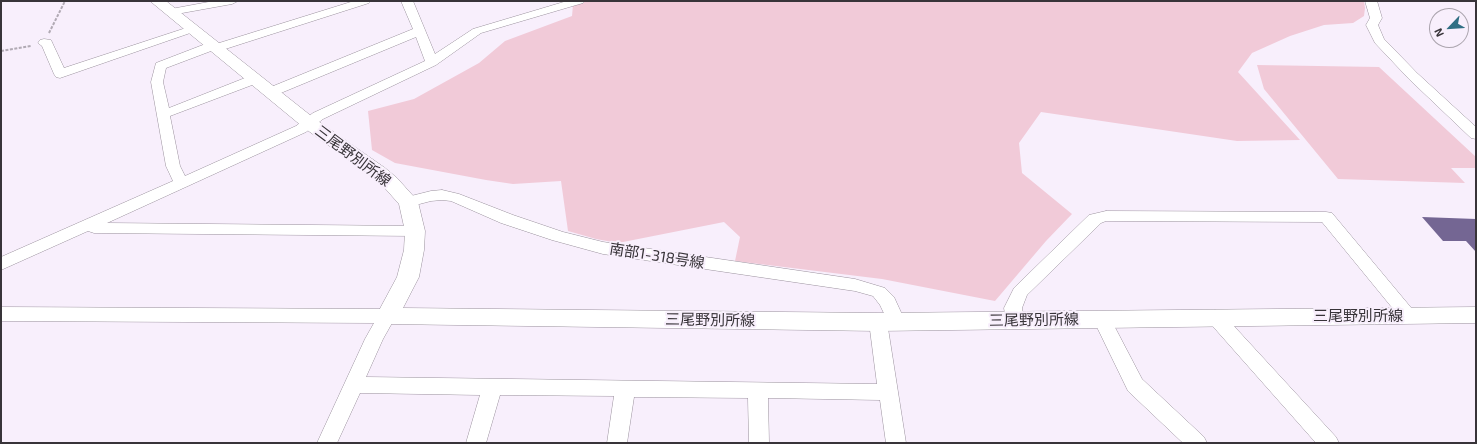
<!DOCTYPE html>
<meta charset="utf-8">
<style>
body{margin:0}
#map{position:relative;width:1477px;height:444px;overflow:hidden;background:#f8effc;font-family:"Exo 2",sans-serif}
canvas{display:block}
.frame{position:absolute;inset:0;border:2px solid #383439;pointer-events:none}
.north{position:absolute;left:1429px;top:8px;width:40px;height:40px;box-sizing:border-box;background:#f8effc;border:1px solid #aba4ae;border-radius:50%;rotate:245deg;font-size:11px;font-weight:700;line-height:16px;text-align:center;color:#383439}
.north::after{content:'';display:block;margin:auto;width:14px;height:18px;background:#306f84;clip-path:polygon(50% 0,100% 100%,50% 72%,0 100%)}
</style>
<div id="map">
<canvas width="1477" height="444"></canvas>
<div class="frame"></div>
<div class="north">N</div>
</div>
<script>
const g = document.querySelector('canvas').getContext('2d');
g.lineJoin = 'round';
function fill(path, color) { g.fillStyle = color; g.fill(path, 'evenodd'); }
const toPath = rows => new Path2D(rows.map(r => 'M' + r).join(''));
function strokePath(path, color, width, dash) { g.strokeStyle = color; g.lineWidth = width; g.lineCap = dash ? 'butt' : 'round'; g.setLineDash(dash || []); g.stroke(path); }
function write(font, color, halo, rows, align = 'center') {
  g.font = font + ' "Exo 2","Noto Sans JP",sans-serif'; g.lineWidth = 4; g.setLineDash([]); g.textBaseline = 'middle'; g.strokeStyle = halo; g.fillStyle = color; for (const [text, x, y, turn = 0] of rows) {
    g.save(); g.translate(x, y); g.rotate((+turn || 0) * Math.PI / 180); g.textAlign = isNaN(turn) ? turn : align; if (halo) g.strokeText(text, 0, 0); g.fillText(text, 0, 0); g.restore();
  }
}
const green = toPath([
 [587,1,1364,1,1365,8,1364,16,1353,23,1324,25,1290,36,1252,53,1238,72,1300,140,1237,141,1041,112,1019,143,1022,173,1072,214,1046,241,995,301,882,279,735,261,740,237,724,222,618,243,596,239,568,231,561,181,513,184,486,180,395,163,372,150,368,111,414,99,479,63,505,41,572,16,573,5],
 [1257,65,1379,67,1476,157,1476,168,1451,168,1465,183,1338,179,1264,89]
]);
const building = toPath([
 [1422,217,1476,219,1476,252,1466,241,1443,241]
]);
const path = toPath([
 [49,33,65,1],
 [1,51,31,46]
]);
const minor = toPath([
 [214,1,238,1,232,4,171,15,167,14,165,12,167,10,171,9,214,1],
 [354,1,371,1,369,3,219,51,211,51,166,68,163,82,169,108,250,76,260,76,261,79,260,82,170,116,180,166,185,176,296,126,313,113,425,61,416,37,276,95,271,96,266,95,264,92,266,89,413,29,401,1,413,1,435,54,473,29,567,1,585,1,583,3,481,33,436,65,323,119,306,132,107,223,415,226,421,227,423,231,421,235,415,236,94,233,88,231,1,270,1,257,173,181,166,166,151,82,156,63,208,43,216,44,354,1],
 [1365,1,1377,1,1382,18,1378,25,1384,39,1417,73,1476,127,1476,139,1471,138,1409,79,1375,43,1366,25,1370,18,1365,1],
 [192,26,196,27,198,29,196,31,60,78,56,77,54,74,42,46,38,43,40,40,44,39,51,40,64,68,192,26],
 [442,190,459,194,513,215,563,232,603,242,855,279,885,288,894,297,905,321,902,326,896,328,890,326,880,305,873,296,855,291,603,254,552,240,501,223,451,201,442,200,431,201,408,207,403,206,400,202,403,198,431,191,442,190],
 [1106,211,1326,212,1332,213,1418,316,1415,321,1409,323,1403,321,1322,222,1106,221,1101,223,1027,295,1022,308,1024,320,1021,325,1015,327,1009,325,1006,320,1004,308,1014,288,1089,215,1106,211],
 [1,307,387,309,393,311,396,316,383,339,366,377,877,384,869,322,872,317,878,315,884,317,887,322,906,443,886,443,880,400,768,398,769,443,749,443,748,398,634,397,627,443,607,443,614,396,500,395,486,443,466,443,480,395,360,393,337,443,317,443,365,339,374,323,1,321,1,307],
 [1215,310,1221,312,1336,437,1339,443,1316,443,1209,322,1206,317,1209,312,1215,310],
 [1102,312,1108,314,1142,379,1204,437,1207,443,1183,443,1128,391,1093,319,1096,314,1102,312]
]);
const major = toPath([
 [150,1,166,1,315,119,385,168,397,178,415,198,418,202,425,231,424,250,419,277,403,308,878,313,1476,307,1476,323,878,331,387,324,379,322,376,316,397,277,404,250,405,231,399,204,383,186,371,176,303,127,150,1]
]);
const streetNames = [
 ["三尾野別所線",353,156,37],
 ["南部1-318号線",657,256,9],
 ["三尾野別所線",1358,316],
 ["三尾野別所線",710,320,1],
 ["三尾野別所線",1034,320,-1]
];
fill(green, '#f1cad8');
fill(building, '#746693');
strokePath(minor, '#9b929e', 1);
strokePath(major, '#9b929e', 1);
strokePath(path, '#b1aab4', 2, [3, 1.5]);
fill(minor, '#fff');
fill(major, '#fff');
write('15px', '#383439', '#f8effc', streetNames);
</script>
